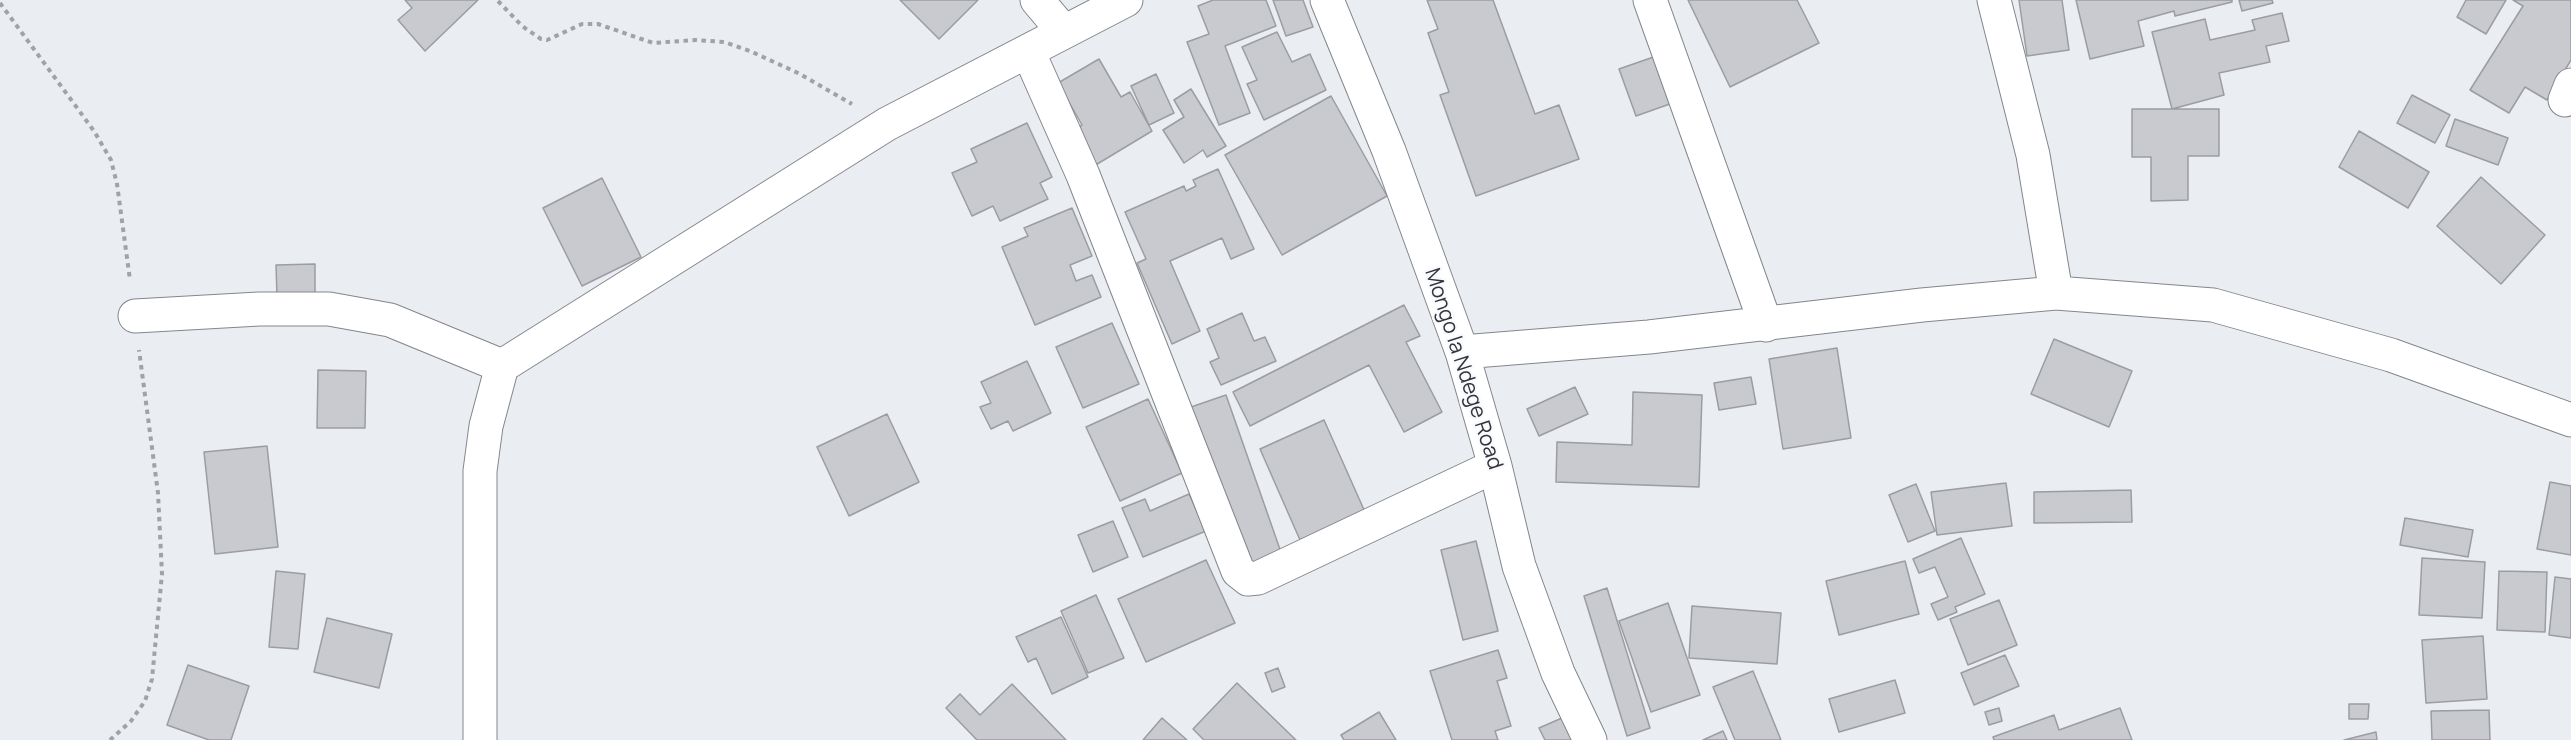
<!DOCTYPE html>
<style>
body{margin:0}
canvas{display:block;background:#eaedf2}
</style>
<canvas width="2571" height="740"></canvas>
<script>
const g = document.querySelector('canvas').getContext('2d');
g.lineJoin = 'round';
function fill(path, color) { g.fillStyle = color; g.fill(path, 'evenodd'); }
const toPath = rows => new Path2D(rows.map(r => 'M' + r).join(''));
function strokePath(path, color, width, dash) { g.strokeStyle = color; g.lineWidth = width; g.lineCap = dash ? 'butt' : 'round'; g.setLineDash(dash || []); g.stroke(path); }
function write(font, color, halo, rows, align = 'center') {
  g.font = font + ' Manrope,sans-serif'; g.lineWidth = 5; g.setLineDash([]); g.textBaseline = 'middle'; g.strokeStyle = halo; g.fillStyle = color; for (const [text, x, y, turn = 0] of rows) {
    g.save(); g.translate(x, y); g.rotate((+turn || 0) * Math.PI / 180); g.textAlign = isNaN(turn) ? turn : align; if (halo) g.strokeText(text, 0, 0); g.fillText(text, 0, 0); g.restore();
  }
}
const building = toPath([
 [405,0,478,0,425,51,398,20,412,8,405,0],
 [900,0,978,0,939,39,900,0],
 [1213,0,1266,0,1276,26,1225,46,1250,113,1219,125,1187,42,1209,34,1198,6,1213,0],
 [1273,0,1303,0,1313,27,1286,36,1273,0],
 [1427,0,1493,0,1535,114,1559,105,1579,159,1476,196,1440,95,1449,92,1428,33,1438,29,1427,0],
 [1688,0,1797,0,1819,43,1730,87,1688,0],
 [2019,0,2062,0,2069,50,2027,56,2019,0],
 [2076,0,2232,0,2232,2,2175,16,2174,11,2138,21,2144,46,2090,59,2076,0],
 [2239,0,2272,0,2273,3,2242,11,2239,0],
 [2466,0,2506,0,2486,34,2457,17,2466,0],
 [2513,0,2571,0,2571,60,2547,100,2525,87,2509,113,2470,90,2523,6,2513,0],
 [2282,13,2289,41,2266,46,2270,62,2219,73,2224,95,2172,109,2152,32,2205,19,2210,40,2255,30,2252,20,2282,13],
 [1277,32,1292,62,1310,54,1326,90,1264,120,1247,84,1257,80,1242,47,1277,32],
 [1665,53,1681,100,1636,116,1619,69,1665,53],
 [1099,59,1121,97,1130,92,1152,131,1094,166,1074,130,1082,125,1058,83,1099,59],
 [1156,74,1174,113,1149,125,1131,86,1156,74],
 [1191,89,1226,146,1207,157,1203,150,1184,163,1163,130,1184,117,1174,100,1191,89],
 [2412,95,2450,115,2435,143,2397,123,2412,95],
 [1331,96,1387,196,1282,255,1225,155,1331,96],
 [2132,109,2219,109,2219,156,2188,156,2188,200,2151,201,2151,157,2132,157,2132,109],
 [2455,119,2508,138,2498,165,2446,146,2455,119],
 [1027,123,1052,177,1040,183,1048,199,1000,221,993,206,972,216,952,173,977,162,971,149,1027,123],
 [2359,131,2429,172,2408,208,2339,167,2359,131],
 [1218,169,1254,249,1231,259,1222,238,1170,261,1200,331,1172,344,1137,263,1146,259,1125,212,1184,186,1186,191,1196,186,1193,180,1218,169],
 [2481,177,2545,235,2501,284,2437,226,2481,177],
 [602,178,641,257,582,286,543,208,602,178],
 [1072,208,1092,256,1070,265,1076,281,1092,275,1101,297,1035,325,1002,247,1028,236,1024,228,1072,208],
 [315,264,315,296,277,297,276,265,315,264],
 [1404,305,1420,336,1406,342,1442,412,1404,432,1369,365,1250,426,1233,392,1404,305],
 [1242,313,1254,341,1265,337,1276,361,1221,385,1210,362,1219,358,1207,329,1242,313],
 [1112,323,1139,384,1083,408,1056,347,1112,323],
 [2054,339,2132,371,2109,427,2031,394,2054,339],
 [1837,348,1851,438,1783,449,1769,359,1837,348],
 [1027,361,1051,413,1013,431,1008,421,991,429,980,407,991,403,981,382,1027,361],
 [318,370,366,371,365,428,317,428,318,370],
 [1751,377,1756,404,1719,410,1714,383,1751,377],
 [1575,387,1588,414,1539,436,1527,409,1575,387],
 [1633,392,1702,395,1699,487,1556,482,1557,442,1632,445,1633,392],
 [1226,395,1283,558,1249,569,1191,407,1226,395],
 [1148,399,1182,473,1120,501,1086,427,1148,399],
 [887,414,919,482,849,516,817,447,887,414],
 [1324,420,1365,512,1300,540,1260,449,1324,420],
 [267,446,278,547,215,554,204,452,267,446],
 [2550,482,2571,486,2571,555,2537,549,2550,482],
 [2006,483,2012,526,1937,535,1931,492,2006,483],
 [1916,484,1935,531,1908,542,1889,495,1916,484],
 [2131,490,2132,522,2034,523,2034,492,2131,490],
 [1189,494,1206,531,1143,557,1122,508,1145,499,1150,511,1189,494],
 [2405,518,2473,530,2468,557,2400,545,2405,518],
 [1113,521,1128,557,1093,572,1078,535,1113,521],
 [1961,538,1985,594,1955,607,1957,612,1938,620,1931,604,1948,597,1935,567,1919,573,1913,559,1961,538],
 [1476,541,1498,631,1463,640,1441,550,1476,541],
 [2422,558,2485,562,2482,618,2419,615,2422,558],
 [1206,560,1235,623,1146,662,1118,599,1206,560],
 [1905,561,1919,614,1839,635,1826,581,1905,561],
 [276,571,305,574,298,649,269,647,276,571],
 [2499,571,2547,572,2545,632,2497,630,2499,571],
 [2555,577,2571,579,2571,638,2549,635,2555,577],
 [1607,588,1650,728,1627,736,1584,596,1607,588],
 [1096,595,1124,658,1088,673,1061,611,1096,595],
 [1999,600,2017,645,1968,665,1950,619,1999,600],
 [1668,603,1700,695,1651,712,1619,621,1668,603],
 [1692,606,1781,613,1777,664,1689,658,1692,606],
 [1061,617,1088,677,1052,694,1036,658,1028,662,1016,637,1061,617],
 [327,618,392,634,379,688,314,672,327,618],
 [2483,636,2487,699,2426,703,2422,640,2483,636],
 [1498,650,1507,678,1497,681,1511,726,1495,731,1498,740,1452,740,1430,671,1498,650],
 [2005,655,2019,686,1974,705,1961,673,2005,655],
 [188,665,249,686,231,740,209,740,167,725,188,665],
 [1278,668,1285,687,1272,692,1265,673,1278,668],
 [1753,671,1781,740,1735,740,1713,687,1753,671],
 [1895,680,1905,713,1839,732,1829,699,1895,680],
 [1237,683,1296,740,1204,740,1193,729,1237,683],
 [1012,684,1066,740,977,740,946,708,960,694,980,715,1012,684],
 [2349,704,2369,704,2368,719,2349,719,2349,704],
 [1999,708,2002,721,1989,725,1985,712,1999,708],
 [2120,708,2132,740,1994,740,1993,737,2054,715,2059,730,2120,708],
 [2489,710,2490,740,2432,740,2431,711,2489,710],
 [1379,712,1396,740,1344,740,1341,735,1379,712],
 [1162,718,1187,740,1143,740,1162,718],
 [1562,718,1573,740,1545,740,1539,728,1562,718],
 [1723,731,1727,740,1703,740,1723,731],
 [2376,732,2377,740,2344,740,2376,732]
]);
const path = toPath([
 [498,1,522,26,541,39,547,40,582,24,598,24,653,43,696,40,724,42,750,51,800,74,852,104],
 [0,3,94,131,111,160,117,184,130,280],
 [110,740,131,721,145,701,152,679,162,574,158,493,139,350]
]);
const minor = toPath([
 [1037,0,1064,32],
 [1327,0,1389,151,1462,352,1495,466,1519,566,1558,673,1590,740],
 [1650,0,1766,325],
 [1994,0,2033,155,2056,293],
 [1028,51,1083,175,1238,571,1248,579,1258,578,1495,466],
 [2565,100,2571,85],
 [135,316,259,309,329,309,390,320,502,366],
 [1462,352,1649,337,1922,305,2056,293,2213,305,2391,355,2571,420],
 [480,740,480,471,486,426,502,366,887,124,1126,0]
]);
const streetNames = [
 ["Mongo la Ndege Road",1463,369,72]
];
fill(building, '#c8cad0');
strokePath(building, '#9b9da2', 1.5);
strokePath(minor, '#83868b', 35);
strokePath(path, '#a0a2a6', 4, [4.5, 4.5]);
strokePath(minor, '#fff', 33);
write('21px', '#333436', '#f8faff', streetNames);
</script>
